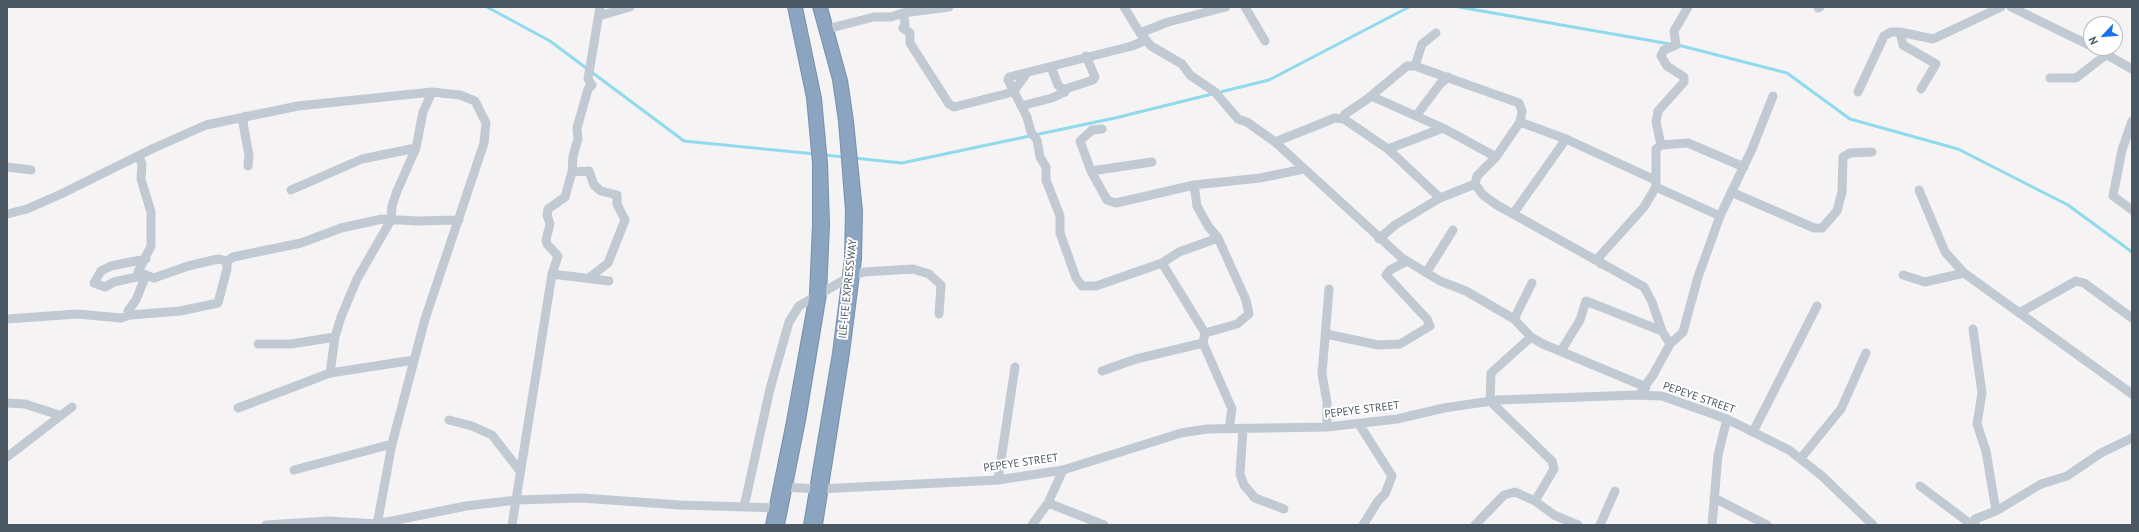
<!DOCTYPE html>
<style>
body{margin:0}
#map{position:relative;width:2139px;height:532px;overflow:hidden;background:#f5f3f3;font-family:"PT Sans",sans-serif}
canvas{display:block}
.frame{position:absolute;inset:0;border:8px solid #4a5661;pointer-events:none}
.north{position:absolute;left:2083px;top:16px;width:40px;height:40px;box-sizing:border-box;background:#fff;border:1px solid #b7bbc0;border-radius:50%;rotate:244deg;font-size:11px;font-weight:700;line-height:16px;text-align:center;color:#4a5661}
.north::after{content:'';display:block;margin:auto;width:14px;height:18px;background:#1a73e8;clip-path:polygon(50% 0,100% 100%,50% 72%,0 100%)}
</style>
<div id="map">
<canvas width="2139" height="532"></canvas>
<div class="frame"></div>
<div class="north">N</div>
</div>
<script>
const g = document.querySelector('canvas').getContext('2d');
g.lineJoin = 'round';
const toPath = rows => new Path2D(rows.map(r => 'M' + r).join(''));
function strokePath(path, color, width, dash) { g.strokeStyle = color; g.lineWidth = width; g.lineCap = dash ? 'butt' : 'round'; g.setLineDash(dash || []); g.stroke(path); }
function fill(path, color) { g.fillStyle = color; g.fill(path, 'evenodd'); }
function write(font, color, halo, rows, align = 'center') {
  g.font = font + ' "PT Sans",sans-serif'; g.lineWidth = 4; g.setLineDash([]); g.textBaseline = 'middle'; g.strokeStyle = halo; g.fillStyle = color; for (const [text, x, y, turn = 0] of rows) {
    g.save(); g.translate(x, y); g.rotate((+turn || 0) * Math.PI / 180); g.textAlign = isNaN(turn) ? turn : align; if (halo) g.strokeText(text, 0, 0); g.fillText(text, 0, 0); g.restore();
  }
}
const stream = toPath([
 [487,7,550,41,684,141,815,154],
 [1459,7,1670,44],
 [1678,45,1787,73,1850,119,1958,149,2068,205,2132,252],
 [824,155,844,157],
 [854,158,902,163,1115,118,1269,80,1409,7]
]);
const street = toPath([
 [1124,7,1140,33,1151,46,1182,64,1190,75,1215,92,1238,119,1247,122,1275,142,1402,258,1440,281,1466,291,1514,319,1531,337,1543,344,1646,387],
 [1245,7,1265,41],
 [2011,7,2091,46],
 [1818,8,1820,7],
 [903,13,905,24,903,28,910,33,910,43,949,104,954,107,1013,92,1026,74],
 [599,16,630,7],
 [827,29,874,17,891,17,903,13,949,7],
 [1900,32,1903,45,1936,64,1921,89],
 [1140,33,1168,22,1226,7],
 [1146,40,1132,46,1009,77,1008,80,1027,117,1031,132,1037,140,1040,157,1046,167,1046,180,1060,216,1060,233,1076,278,1082,286,1096,286,1162,263,1205,333,1203,343,1232,409,1229,429],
 [2095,48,2132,69],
 [1415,66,1422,44,1436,33],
 [1448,77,1440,84,1416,116,1443,128,1496,157],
 [2050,78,2076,78,2107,54],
 [1062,90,1093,80,1095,77,1086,56],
 [1858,92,1884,36,1891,32,1900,32,1933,39,2001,7],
 [1371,96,1416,116],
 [1021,106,1052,98,1065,92,1058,85,1051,67],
 [245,116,243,123,249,155,248,166],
 [1344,119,1345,114,1366,100,1407,66,1415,66,1519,103,1522,111,1520,122,1496,157,1477,176,1475,184],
 [2132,121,2122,150,2113,196,2132,210],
 [1520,122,1566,139,1655,180],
 [1102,129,1092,130,1080,141,1091,171,1107,200,1116,203,1194,185,1260,178,1304,169],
 [1275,142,1335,118,1344,119,1388,149,1440,198],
 [1661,145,1656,122,1658,111,1684,82,1684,77,1667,66,1661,56,1664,50,1676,45,1674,31,1688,7],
 [1388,149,1443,128],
 [139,157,142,164,141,179,151,212,151,246,138,272,146,275,136,300,128,311,130,315,180,311,218,303,227,269,227,261],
 [7,167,31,170],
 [1091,171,1152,162],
 [572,172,589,171,594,185,601,191,617,195,617,204,625,220,608,263,589,278],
 [1475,184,1483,195,1497,205,1644,287,1652,302,1662,331],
 [1194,185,1197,206,1208,226,1218,238,1246,300,1249,314,1237,324,1205,333],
 [1656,187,1720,216],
 [291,190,362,159,416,148,423,112,432,92],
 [1919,190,1945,252,1964,273,2132,394],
 [1731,192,1814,228,1822,228,1837,211,1842,192,1843,157,1850,153,1872,152],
 [7,214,27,209,61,194,154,148,206,125,298,106,432,92,460,95,475,101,486,123,484,143,425,319,392,444,377,525],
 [1513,214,1566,139],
 [1379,239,1395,225,1440,198,1475,184],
 [146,259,111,266,101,271,94,283,105,287,114,282,146,275,154,278,188,266,218,259,227,261,233,257,301,243,341,228,382,219,418,221,459,220],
 [1162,263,1179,252,1218,238],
 [1601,264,1599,257,1644,207,1656,187,1656,149,1661,145,1688,143,1744,167],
 [1426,273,1453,230],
 [552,274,609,281],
 [1903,275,1925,282,1964,273],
 [2019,313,2076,281,2084,283,2132,318],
 [7,319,77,314,121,318,130,315],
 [1514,319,1532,283],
 [1973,329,1982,393,1977,424,1986,451,1996,511],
 [1326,334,1378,345,1400,344,1430,326,1427,319,1386,275,1390,270,1407,261],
 [1531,337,1491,373,1490,401,1552,461,1554,469,1535,501],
 [258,344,291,344,335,337],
 [1561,351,1580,320,1586,301,1662,331,1670,344],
 [1102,371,1136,359,1203,343],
 [330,373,335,337,341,317,357,279,391,220,392,206,397,191,416,148],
 [1642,390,1653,375,1670,344,1683,332,1698,277,1720,216,1752,149,1773,96],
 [7,403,25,404,59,415],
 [238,408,330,373,414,360],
 [449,420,472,426,492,435,520,471],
 [1359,424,1392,476,1385,494,1378,501,1363,525],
 [1327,427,1327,402,1322,374,1329,289],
 [1243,429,1240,474,1244,485,1255,498,1284,509],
 [1753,432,1817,306],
 [7,457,72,407],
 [1801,458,1841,409,1866,353],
 [294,470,392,444],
 [998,480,1015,367],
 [1920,486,1972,525],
 [783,487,819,489,998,480,1063,470,1181,433,1207,429,1327,427,1397,419,1444,408,1498,400,1637,395,1662,396,1727,419,1789,450,1822,476,1873,525],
 [1714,498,1767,525],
 [1048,503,1104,525],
 [744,507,770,389,789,322,799,306,851,276,864,272,913,269,929,274,941,285,939,314],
 [266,525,329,521,377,524,466,506,517,500,582,498,680,505,779,508],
 [512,525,552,274,558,256,547,244,546,240,550,224,547,215,548,209,565,197,572,172,573,156,578,139,577,128,588,89,592,85,588,79,600,7],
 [1032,525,1048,503,1063,470],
 [1475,525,1504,495,1515,492,1535,501,1554,515,1578,525],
 [1600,525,1615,491],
 [1712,525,1718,455,1727,419],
 [1975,525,1975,519,1996,511,2041,484,2067,476,2101,453,2132,438]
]);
const highway = toPath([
 [788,7,802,7,821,98,827,163,829,225,826,294,805,421,784,525,766,525,787,421,810,294,813,225,813,163,807,98,788,7],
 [813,7,827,7,847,80,853,121,862,211,861,259,849,353,822,525,804,525,833,353,845,259,846,211,839,121,833,80,813,7]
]);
const streetNames = [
 ["ILE-IFE EXPRESSWAY",848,289,-84],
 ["PEPEYE STREET",1699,398,19],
 ["PEPEYE STREET",1362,410,-7],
 ["PEPEYE STREET",1021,463,-8]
];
strokePath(stream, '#90daee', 3);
strokePath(highway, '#7690ad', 2);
strokePath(street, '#c1cad2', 9);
fill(highway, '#8ba5c1');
write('11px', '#4a5661', '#fff', streetNames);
</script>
